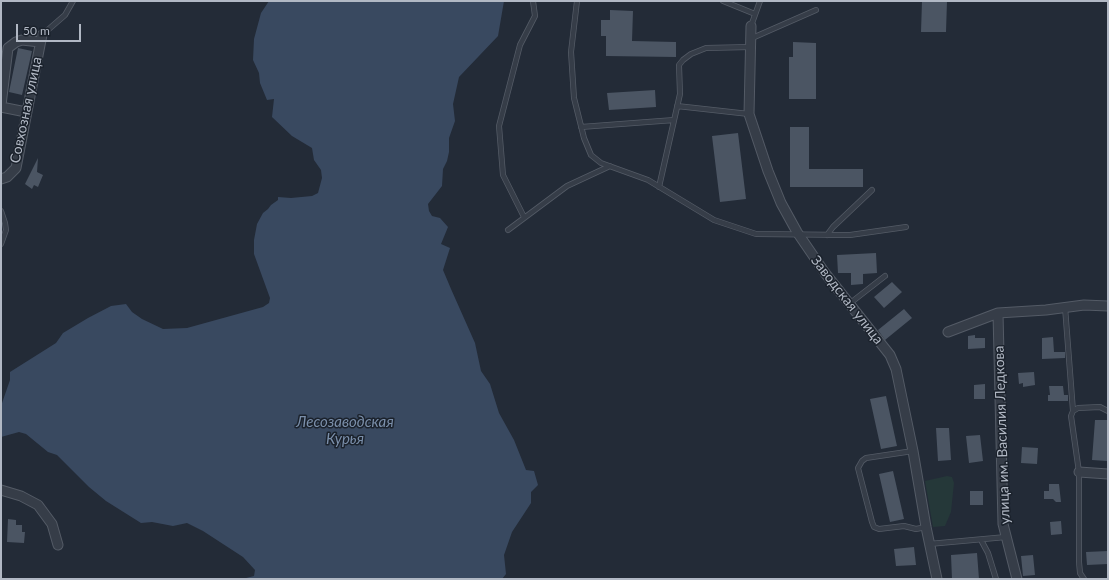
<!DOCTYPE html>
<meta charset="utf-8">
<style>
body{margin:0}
#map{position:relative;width:1109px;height:580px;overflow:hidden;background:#232b37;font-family:Lato,sans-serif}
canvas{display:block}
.frame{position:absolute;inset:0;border:2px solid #b1b8c4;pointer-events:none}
.scale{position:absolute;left:16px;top:24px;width:65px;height:18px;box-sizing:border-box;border:2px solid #b1b8c4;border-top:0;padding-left:5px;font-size:12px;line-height:14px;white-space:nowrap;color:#b1b8c4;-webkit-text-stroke:3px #1b222c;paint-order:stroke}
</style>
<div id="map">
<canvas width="1109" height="580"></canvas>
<div class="frame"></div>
<div class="scale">50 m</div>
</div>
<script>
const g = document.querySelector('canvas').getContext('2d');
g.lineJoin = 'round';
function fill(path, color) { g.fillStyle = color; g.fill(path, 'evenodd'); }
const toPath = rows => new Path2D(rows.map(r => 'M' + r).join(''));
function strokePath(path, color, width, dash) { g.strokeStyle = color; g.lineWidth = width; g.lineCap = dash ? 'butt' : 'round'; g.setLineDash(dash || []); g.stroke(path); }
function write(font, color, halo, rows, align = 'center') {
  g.font = font + ' Lato,sans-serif'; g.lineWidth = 3; g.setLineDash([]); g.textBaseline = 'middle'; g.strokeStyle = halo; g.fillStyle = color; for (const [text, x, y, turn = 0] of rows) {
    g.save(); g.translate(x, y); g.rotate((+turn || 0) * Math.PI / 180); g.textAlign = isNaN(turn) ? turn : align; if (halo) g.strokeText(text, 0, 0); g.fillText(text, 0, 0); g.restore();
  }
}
const green = toPath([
 [947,476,952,477,954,483,951,512,945,526,933,527,925,481]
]);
const water = toPath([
 [269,1,504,1,498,36,459,77,453,104,455,121,449,138,449,152,447,161,443,169,442,186,428,204,429,211,432,216,440,218,448,227,441,244,450,248,443,270,451,289,475,343,481,371,490,384,499,413,514,440,526,470,534,471,538,485,531,492,531,503,512,532,504,555,506,574,502,579,242,579,254,576,255,570,243,557,203,531,187,523,173,526,152,522,141,523,106,501,89,487,57,455,48,452,26,434,19,432,1,437,1,406,10,380,10,372,56,343,63,333,88,318,111,306,126,304,132,312,142,319,163,329,187,328,263,307,269,303,270,298,254,254,254,240,257,224,263,213,268,209,271,205,278,200,278,197,291,198,312,196,318,193,322,178,321,170,314,160,312,148,292,136,272,117,274,99,267,100,260,83,259,73,253,60,254,39,261,13]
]);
const building = toPath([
 [922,1,947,1,946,32,921,32],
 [610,10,633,11,632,41,676,42,676,57,606,56,606,36,601,36,601,20,610,20],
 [793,42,816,43,816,99,789,99,789,57,793,57],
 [18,48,32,51,22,95,9,92],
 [655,90,656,107,609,110,607,93],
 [790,127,809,127,809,169,863,169,863,187,790,187],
 [738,133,746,199,720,202,712,136],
 [38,158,37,172,43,175,38,187,34,185,32,189,25,184],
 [876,253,877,273,863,274,863,284,851,285,851,273,838,273,837,255],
 [892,282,902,292,884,308,874,297],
 [904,309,912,318,885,340,878,330],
 [975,335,975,338,985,338,985,348,968,349,968,336],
 [1053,337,1054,352,1065,352,1065,358,1042,359,1042,338],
 [1034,372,1035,385,1023,387,1023,383,1019,384,1018,373],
 [985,384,985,399,974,399,974,385],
 [1049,386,1063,386,1064,395,1068,395,1068,401,1048,401,1048,395,1050,395],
 [886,396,897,446,881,449,870,399],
 [1095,420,1108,420,1107,461,1092,460],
 [936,428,949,428,951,460,938,461],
 [980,435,983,461,969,463,966,436],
 [1022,447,1038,448,1037,464,1021,463],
 [893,471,904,519,890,522,879,474],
 [1049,484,1059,484,1061,502,1056,502,1053,499,1044,499,1044,491,1049,491],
 [970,491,983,491,983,505,970,505],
 [8,519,16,520,16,525,22,525,22,532,25,532,24,543,7,542],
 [1061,521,1062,534,1051,535,1050,522],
 [914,547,916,565,896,566,894,549],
 [1108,551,1108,564,1087,565,1086,552],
 [977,553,979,579,952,579,951,555],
 [1033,555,1035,575,1023,576,1021,556]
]);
const service = toPath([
 [577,1,571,52,574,98,584,138,591,155,601,163,648,180,714,220,756,234,850,235,906,227],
 [723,1,755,14],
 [751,26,760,1],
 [42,35,65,15,73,1],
 [750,39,816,10],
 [677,106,749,114],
 [581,127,674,120],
 [659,187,680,94,679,65,683,60,691,54,706,48,750,47],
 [1,211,5,223,6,230,1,244],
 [524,217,503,175,499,126,520,45,535,16,533,1],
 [508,230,567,186,610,166],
 [827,235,833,227,872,190],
 [849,304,885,276],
 [1065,307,1073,411],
 [913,451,866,458,862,461,858,468,872,522,874,527,879,529,904,526,916,529,926,527],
 [981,540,988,553,996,579],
 [929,544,1006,537],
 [1084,579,1080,573,1079,562,1079,472,1071,416,1073,411,1078,408,1100,407,1108,411]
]);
const minor = toPath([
 [751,26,749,114,768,171,781,203,797,232,825,273,890,355,896,369,913,451,926,527,937,579],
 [1,105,8,48,16,42,22,40,40,42],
 [1,107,26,112],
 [1,179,7,177,16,168,42,35],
 [998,313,1003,524,1017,579],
 [948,332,998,313,1046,310,1084,305,1108,306],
 [1079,472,1108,474],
 [1,490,21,496,38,505,52,524,58,545]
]);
const streetNames = [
 ["Совхозная улица",26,110,-78],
 ["Заводская улица",847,300,52],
 ["улица им. Василия Ледкова",1002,435,-92]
];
const waterNames = [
 ["Лесозаводская",345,422],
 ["Курья",345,439]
];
fill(green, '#253839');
fill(water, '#394960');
fill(building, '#4b5563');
strokePath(service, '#545b66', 6);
strokePath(minor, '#545b66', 11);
strokePath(service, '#363d48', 4.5);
strokePath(minor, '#363d48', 9);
write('14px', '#b1b8c4', '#1b222c', streetNames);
write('italic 15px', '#7b8faa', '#1b222c', waterNames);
</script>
